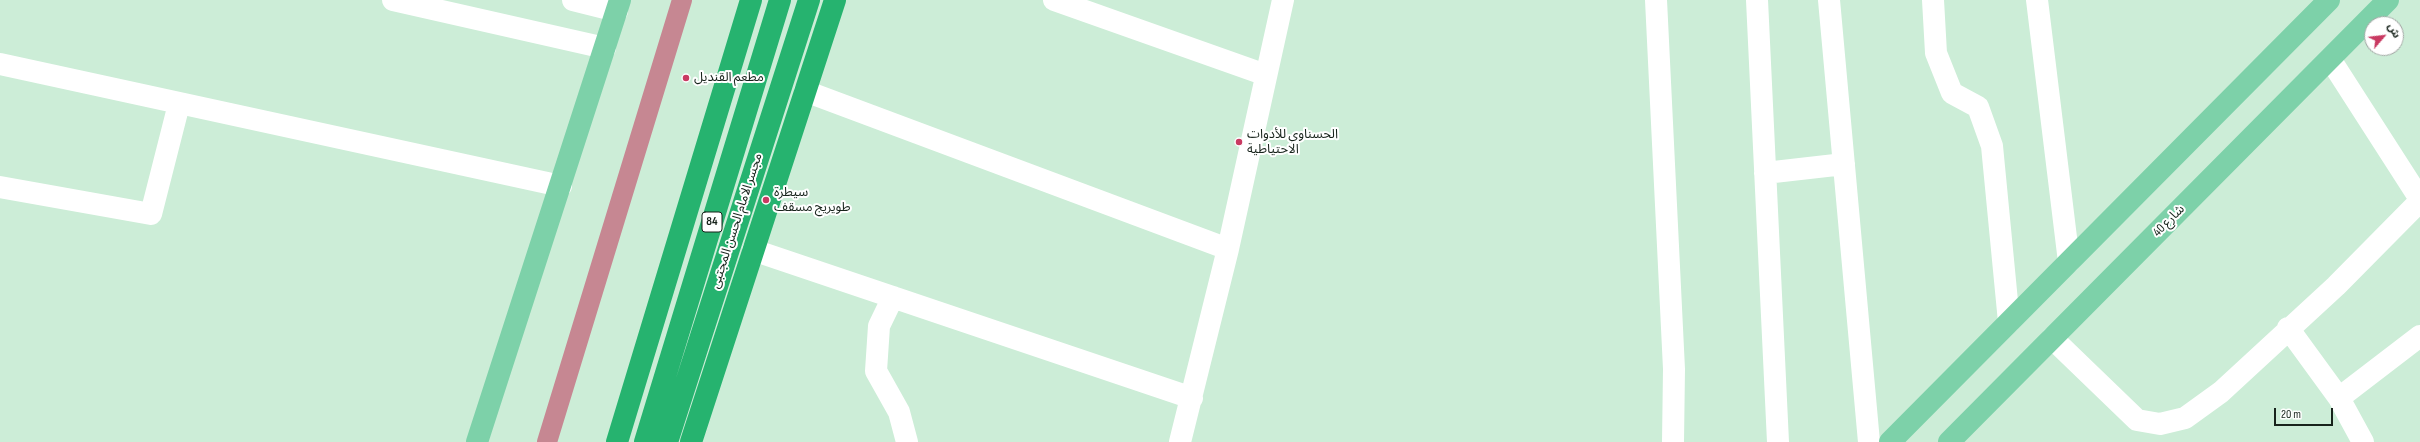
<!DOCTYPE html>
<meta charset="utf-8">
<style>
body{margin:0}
#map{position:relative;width:2420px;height:442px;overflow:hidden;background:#ccedd7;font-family:"Sofia Sans Condensed","Noto Sans Arabic",sans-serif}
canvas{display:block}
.north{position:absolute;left:2364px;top:16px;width:40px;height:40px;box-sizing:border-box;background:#fff;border:1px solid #a2a7a4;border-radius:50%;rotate:62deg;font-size:11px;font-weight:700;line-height:16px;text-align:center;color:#17231b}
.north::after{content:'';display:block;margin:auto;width:14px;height:18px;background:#c93a62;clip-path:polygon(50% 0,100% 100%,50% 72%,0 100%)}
.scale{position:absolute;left:2274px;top:408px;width:59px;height:18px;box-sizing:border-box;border:2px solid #17231b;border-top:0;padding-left:5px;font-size:12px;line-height:14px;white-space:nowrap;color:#17231b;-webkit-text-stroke:3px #fff;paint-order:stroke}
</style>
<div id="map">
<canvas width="2420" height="442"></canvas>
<div class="north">ش</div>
<div class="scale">20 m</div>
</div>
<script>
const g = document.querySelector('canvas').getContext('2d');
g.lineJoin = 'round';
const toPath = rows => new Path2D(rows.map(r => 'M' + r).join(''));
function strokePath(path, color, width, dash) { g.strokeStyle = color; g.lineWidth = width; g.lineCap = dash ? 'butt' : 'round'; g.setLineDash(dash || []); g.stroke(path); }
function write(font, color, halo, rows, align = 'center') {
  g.font = font + ' "Sofia Sans Condensed","Noto Sans Arabic",sans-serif'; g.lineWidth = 4; g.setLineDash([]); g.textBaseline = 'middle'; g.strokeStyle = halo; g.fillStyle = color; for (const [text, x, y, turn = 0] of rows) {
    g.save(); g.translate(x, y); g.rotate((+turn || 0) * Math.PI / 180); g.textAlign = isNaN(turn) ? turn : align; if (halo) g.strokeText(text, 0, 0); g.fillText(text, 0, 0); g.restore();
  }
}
const canal = toPath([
 [547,442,682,0]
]);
const minor = toPath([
 [393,0,605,48],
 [573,0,617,11],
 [1054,0,1266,75],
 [1656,0,1674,369,1673,442],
 [1757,0,1778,442],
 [1829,0,1869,442],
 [1933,0,1936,53,1952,93,1978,107,1992,146,2009,322],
 [2037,0,2069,262],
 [2330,59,2420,199],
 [0,64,561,186],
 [805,91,1228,249],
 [1765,173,1844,164],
 [0,187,151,214,179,104],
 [753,250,1192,398],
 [893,297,879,326,876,371,899,412,907,442],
 [2288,328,2339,398],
 [2052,338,2137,420,2160,424,2185,418,2221,392,2336,286,2420,201],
 [1180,442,1228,249,1283,0],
 [2363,442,2339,398,2420,336]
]);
const major = toPath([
 [477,442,620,0],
 [1890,442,2329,0],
 [1949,442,2388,0]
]);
const highway = toPath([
 [617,442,751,0],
 [645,442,780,0],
 [667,442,809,0],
 [691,442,835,0]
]);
const markers = [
 [686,78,4,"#c93a62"],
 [1239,142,4,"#c93a62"],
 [766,200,4,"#c93a62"]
];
const shields = [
 [712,222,20]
];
const shieldNames = [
 ["84",712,222]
];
const poiNames = [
 ["مطعم القنديل",694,78],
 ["الحسناوي للأدوات",1247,135],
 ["الاحتياطية",1247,150],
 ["سيطرة",774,193],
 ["طويريج مسقف",774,208]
];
const streetNames = [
 ["مجسر الامام الحسن المجتبى",737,221,-72],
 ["شارع 40",2169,221,-45]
];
strokePath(canal, '#c68792', 20);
strokePath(minor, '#fff', 22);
strokePath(major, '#7dd1a9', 22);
strokePath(highway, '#26b36f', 22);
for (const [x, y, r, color] of markers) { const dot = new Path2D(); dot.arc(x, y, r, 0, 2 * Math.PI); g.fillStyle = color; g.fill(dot); strokePath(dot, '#fff', 1.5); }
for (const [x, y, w] of shields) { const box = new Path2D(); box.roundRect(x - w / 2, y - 10, w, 20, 3); g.fillStyle = '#fff'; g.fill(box); strokePath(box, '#17231b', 1); }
write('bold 12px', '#17231b', null, shieldNames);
write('13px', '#17231b', '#fff', poiNames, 'left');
write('13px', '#17231b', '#fff', streetNames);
</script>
